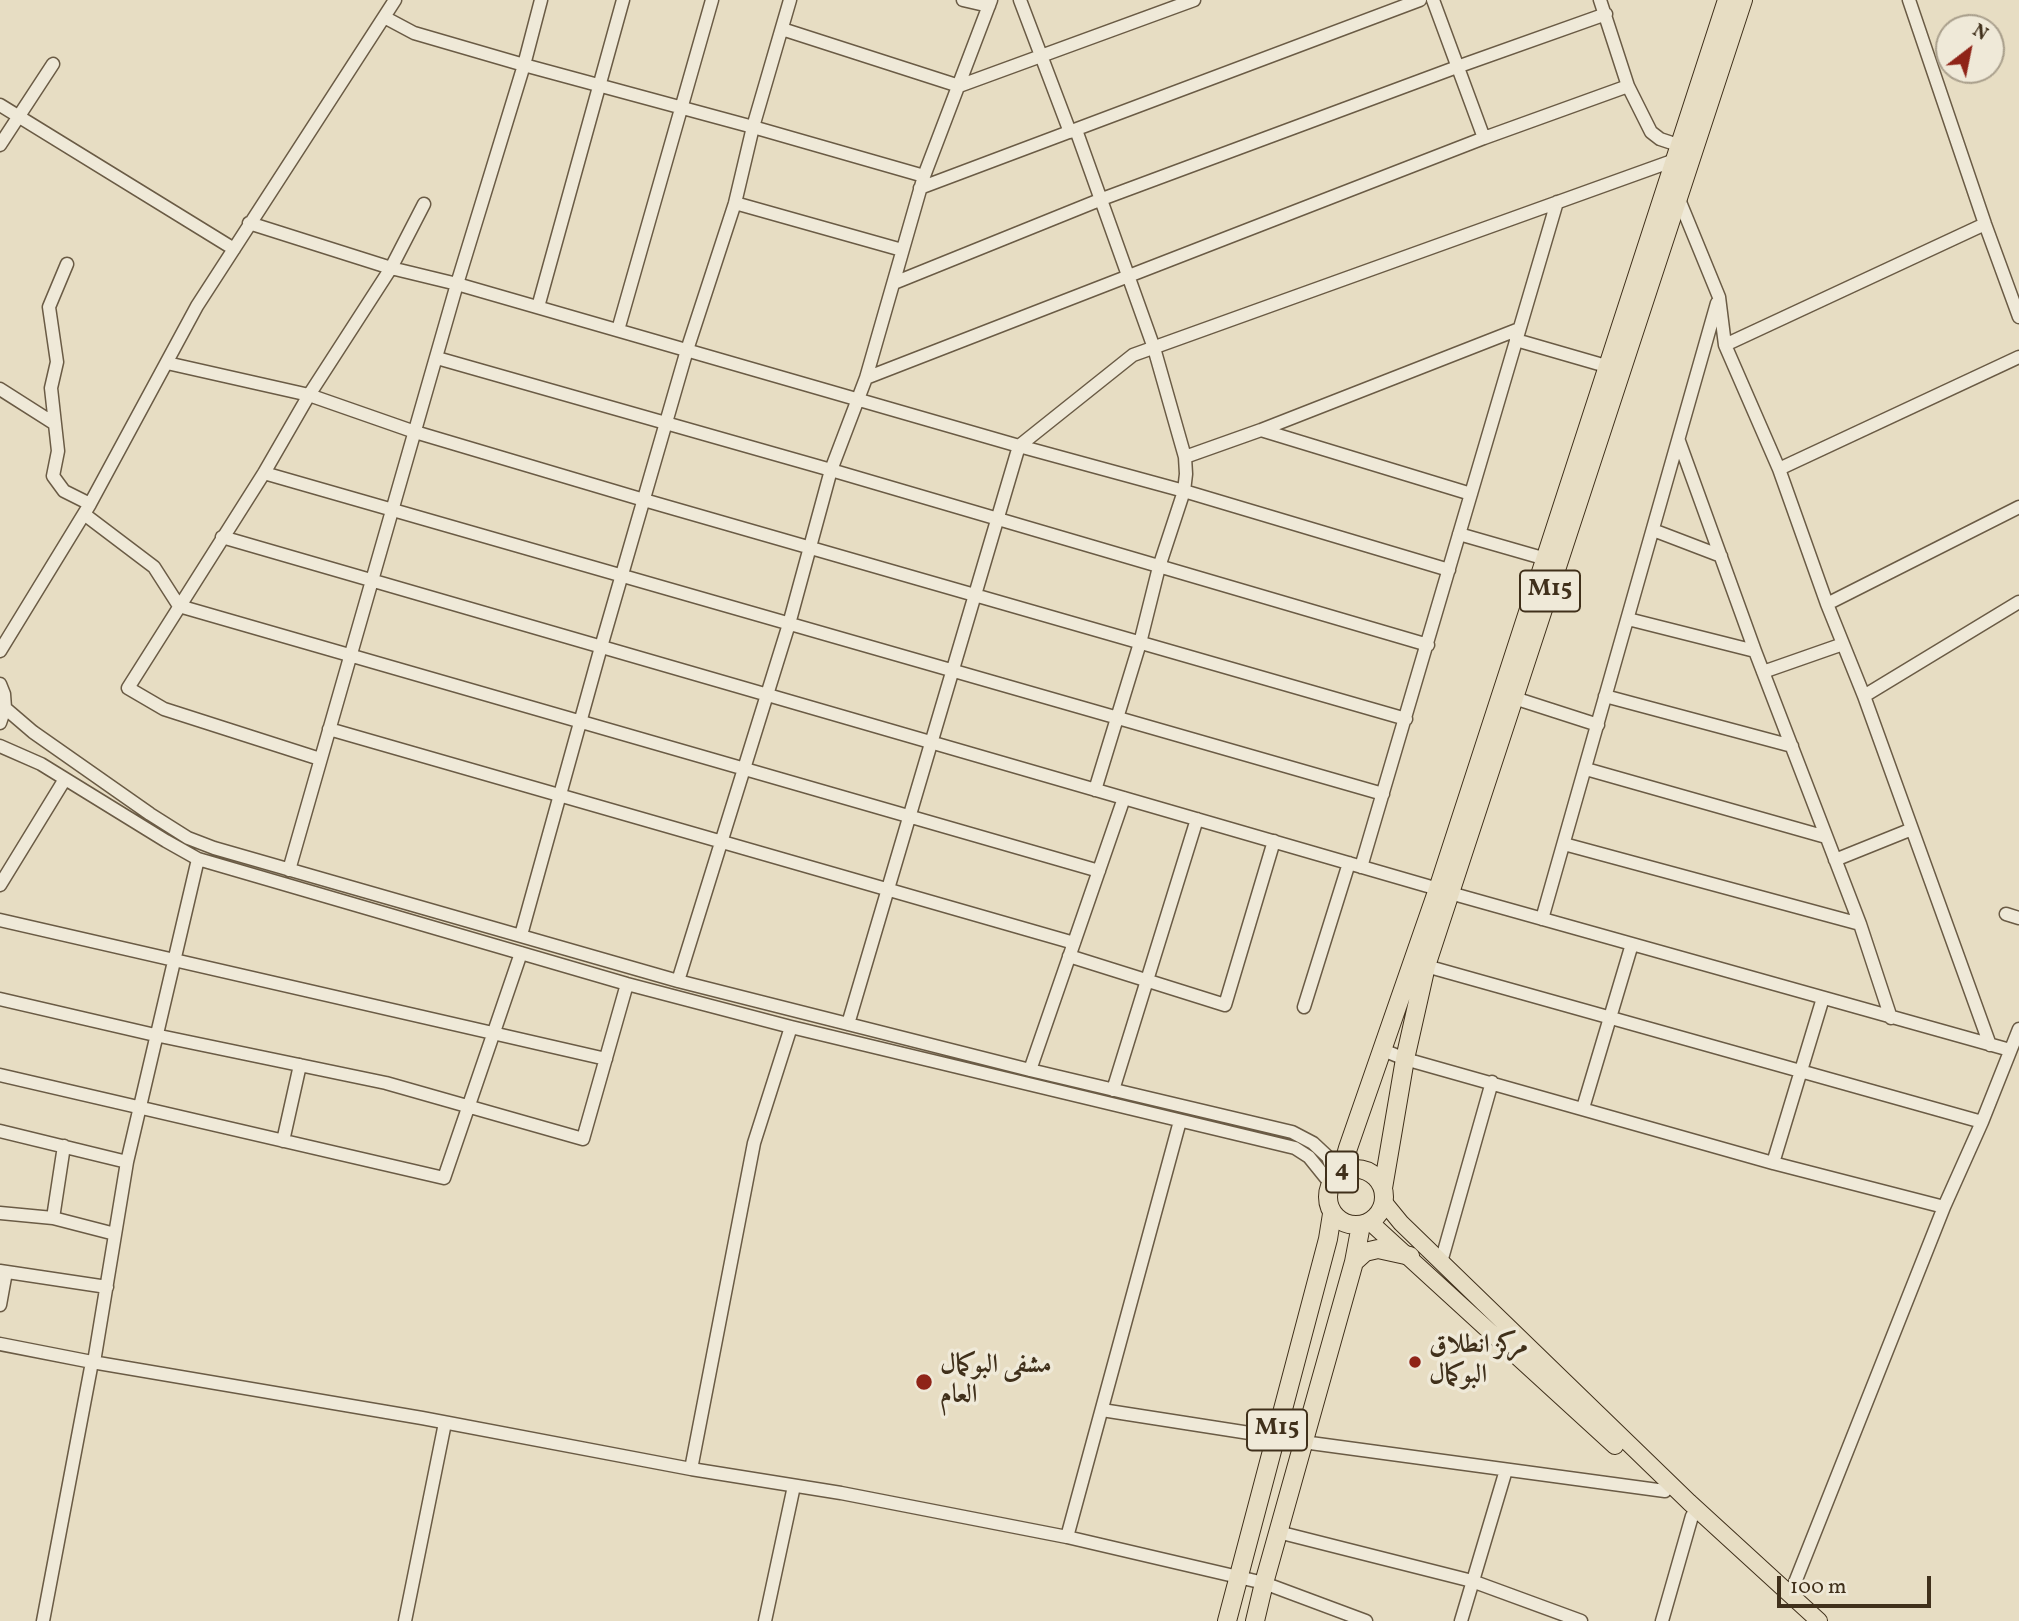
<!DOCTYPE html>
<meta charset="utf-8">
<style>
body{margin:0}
#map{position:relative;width:2019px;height:1621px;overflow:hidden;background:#e7ddc3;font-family:Vollkorn,serif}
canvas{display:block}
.north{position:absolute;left:1935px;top:14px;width:70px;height:70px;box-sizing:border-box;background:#efe9d8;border:2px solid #a99f8c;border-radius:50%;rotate:32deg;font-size:19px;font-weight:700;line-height:28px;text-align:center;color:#40301b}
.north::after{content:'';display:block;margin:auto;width:24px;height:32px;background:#8f2418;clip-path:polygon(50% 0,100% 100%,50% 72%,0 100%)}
.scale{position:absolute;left:1777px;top:1576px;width:154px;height:32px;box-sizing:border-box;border:4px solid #40301b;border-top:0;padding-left:9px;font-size:21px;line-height:24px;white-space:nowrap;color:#40301b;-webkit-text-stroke:5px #efe9d8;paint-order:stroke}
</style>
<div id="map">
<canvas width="2019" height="1621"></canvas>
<div class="north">N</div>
<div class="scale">100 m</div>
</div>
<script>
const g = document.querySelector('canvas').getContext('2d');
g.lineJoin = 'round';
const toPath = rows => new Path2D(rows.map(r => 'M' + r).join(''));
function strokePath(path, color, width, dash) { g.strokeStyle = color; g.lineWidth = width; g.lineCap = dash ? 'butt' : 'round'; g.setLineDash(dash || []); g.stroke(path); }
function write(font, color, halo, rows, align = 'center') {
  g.font = font + ' Vollkorn,Amiri,serif'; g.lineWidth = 7; g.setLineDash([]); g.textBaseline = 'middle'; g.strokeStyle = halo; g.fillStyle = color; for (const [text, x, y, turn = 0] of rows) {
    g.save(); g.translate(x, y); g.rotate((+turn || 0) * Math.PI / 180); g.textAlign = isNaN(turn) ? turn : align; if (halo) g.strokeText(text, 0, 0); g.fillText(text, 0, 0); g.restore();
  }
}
const minor = toPath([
 [963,0,989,6],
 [1020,0,1070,132],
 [1433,0,1484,138],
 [1600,0,1628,86,1651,132,1660,139,1687,148],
 [1909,0,1985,224,2019,317],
 [384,17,414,33,524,65,753,127,924,176],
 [782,29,959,86,1194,0],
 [0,105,234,249],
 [1076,130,1154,348,1185,457,1186,474,1184,491,1159,567,1140,643,1095,790],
 [0,145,53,64],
 [920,188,1420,0],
 [1678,197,1719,297,1725,345,1779,469,1827,604,1864,696,1990,1045],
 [735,203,902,250],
 [249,223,391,268,457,284,1019,446,1184,491,1449,570],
 [67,264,49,307,57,362,51,388,58,451,53,476,64,491,90,504],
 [894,283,1102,199,1457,67,1606,14],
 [538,307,623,0],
 [618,330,712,0],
 [1516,340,1613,368],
 [1725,345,1985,224],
 [437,358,831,470,1428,645],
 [167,363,309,395,415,432,644,500,1406,719],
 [866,378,1484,138,1628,86],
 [0,389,55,424],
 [1261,430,1471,494],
 [1679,441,1755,651,1860,924,1891,1018],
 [1185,457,1261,430,1519,329],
 [1779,469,2019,357],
 [264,473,1383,794],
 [84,514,154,567,179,606,1099,871],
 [1653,530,1721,556],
 [1459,534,1553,561],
 [222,537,1438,889],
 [1827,604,2019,507],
 [1628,619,1755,651],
 [0,651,90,504,197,306,395,0],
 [1763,672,1843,644],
 [0,684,4,694,5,708,0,723],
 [1508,696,1598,725],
 [1605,696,1792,746],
 [1864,696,2019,602],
 [5,708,33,732,150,814,188,838,214,848,678,981,1030,1070,1292,1132,1313,1143,1328,1157,1335,1177],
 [329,729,1074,943],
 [0,746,41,764,166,841,198,859,627,984,791,1027,1295,1148,1309,1157,1330,1183],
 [320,759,164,709,128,688,264,473,309,395,391,268,424,204],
 [1586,769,1826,837],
 [1564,844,1860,924],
 [1835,860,1912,829],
 [1361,867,1557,202],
 [289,870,457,284,524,65,541,0],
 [0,885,65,779],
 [1450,893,2010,1050],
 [2006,914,2019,918],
 [1542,919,1717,303],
 [0,920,606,1059],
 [521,935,601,647,687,350,735,203,753,127,790,0],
 [1069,956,1225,1005,1274,841],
 [1426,966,1982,1122],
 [678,981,789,624,831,470,866,378,924,176,991,0],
 [0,999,155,1035,386,1083,583,1139,627,984],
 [1304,1007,1349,863],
 [848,1024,1019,446,1133,355,1675,160,1679,161],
 [1383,1050,1405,1059,1773,1163,1944,1207],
 [1030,1070,1124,798],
 [0,1075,444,1178,521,953],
 [1113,1090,1197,819],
 [1583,1108,1632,944],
 [0,1131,127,1162],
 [283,1141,300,1065],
 [1773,1163,1823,998],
 [0,1213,53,1218,115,1234],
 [53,1218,64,1146],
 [1441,1262,1492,1082],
 [0,1271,107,1287],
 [0,1305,6,1272],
 [0,1344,92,1362,422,1418,691,1469,841,1493,1067,1537,1264,1583,1366,1621],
 [94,1362,127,1162,198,859],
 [1102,1410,1275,1437],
 [1303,1442,1665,1491],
 [691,1469,754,1143,791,1027],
 [1278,1532,1472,1581,1581,1621],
 [1067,1537,1180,1121],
 [1790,1595,1944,1207,1982,1122,2019,1029],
 [43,1621,92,1362],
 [405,1621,445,1423],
 [765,1621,794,1486],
 [1461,1621,1506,1470],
 [1662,1621,1692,1516]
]);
const major = toPath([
 [1383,1201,1401,1223,1689,1502,1819,1621],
 [1370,1222,1615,1446]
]);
const highway = toPath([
 '1328 1197a28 28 0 1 1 56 0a28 28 0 1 1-56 0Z',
 [1341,1172,1348,1148,1438,889,1727,0],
 [1383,1188,1405,1059,1426,966,1743,0],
 [1354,1262,1365,1252,1378,1249,1410,1256],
 [1227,1621,1328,1239,1332,1214],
 [1255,1621,1264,1583,1354,1262,1361,1225]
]);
const markers = [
 [1415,1362,7,"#8f2418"],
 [924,1382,9,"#8f2418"]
];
const shields = [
 [1550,591,60],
 [1342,1172,32],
 [1277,1430,60]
];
const shieldNames = [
 ["M15",1550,591],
 ["4",1342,1172],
 ["M15",1277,1430]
];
const poiNames = [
 ["مركز انطلاق",1429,1347],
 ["البوكمال",1429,1377],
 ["مشفى البوكمال",940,1367],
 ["العام",940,1397]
];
strokePath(minor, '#6a5b45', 15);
strokePath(major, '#40301b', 18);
strokePath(highway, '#40301b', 20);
strokePath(minor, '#efe9d8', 12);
strokePath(major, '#e7ddc3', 16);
strokePath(highway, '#e7ddc3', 18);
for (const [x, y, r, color] of markers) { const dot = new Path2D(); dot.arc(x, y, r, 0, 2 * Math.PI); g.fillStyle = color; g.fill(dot); strokePath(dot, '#efe9d8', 2.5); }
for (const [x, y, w] of shields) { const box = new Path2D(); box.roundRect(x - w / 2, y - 20.5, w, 41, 5); g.fillStyle = '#efe9d8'; g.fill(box); strokePath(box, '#40301b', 2); }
write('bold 24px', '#40301b', null, shieldNames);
write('bold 26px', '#40301b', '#efe9d8', poiNames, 'left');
</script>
